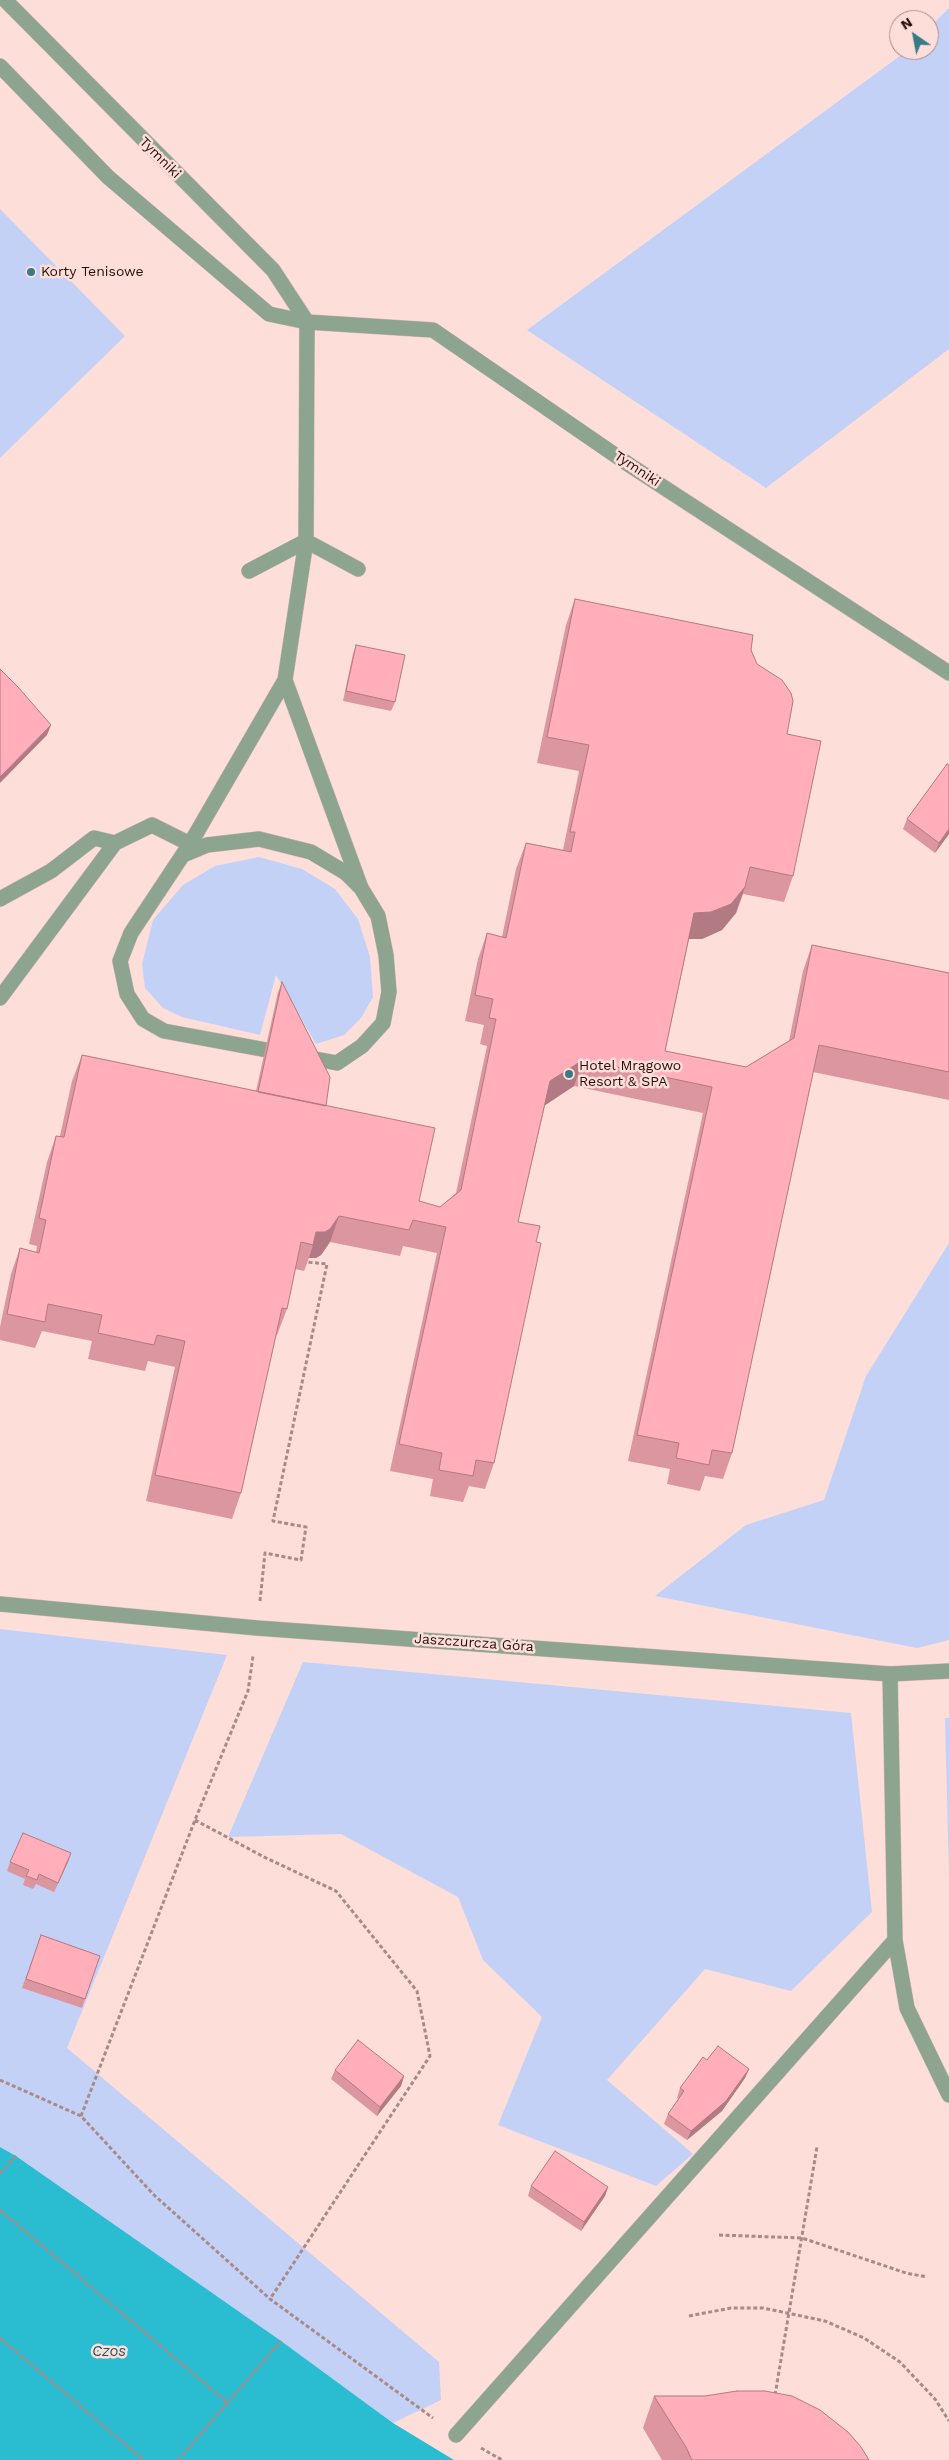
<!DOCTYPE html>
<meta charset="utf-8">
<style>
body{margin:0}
#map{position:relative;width:949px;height:2460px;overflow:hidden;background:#fdded9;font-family:"Work Sans",sans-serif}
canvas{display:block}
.north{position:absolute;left:889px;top:10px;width:50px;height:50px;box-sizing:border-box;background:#fdded9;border:1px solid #a88b87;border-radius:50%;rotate:327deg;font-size:14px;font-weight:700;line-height:20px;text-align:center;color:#280e0b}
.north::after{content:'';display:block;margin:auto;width:18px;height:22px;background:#357c87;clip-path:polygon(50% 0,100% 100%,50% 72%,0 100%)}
</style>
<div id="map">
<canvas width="949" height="2460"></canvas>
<div class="north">N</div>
</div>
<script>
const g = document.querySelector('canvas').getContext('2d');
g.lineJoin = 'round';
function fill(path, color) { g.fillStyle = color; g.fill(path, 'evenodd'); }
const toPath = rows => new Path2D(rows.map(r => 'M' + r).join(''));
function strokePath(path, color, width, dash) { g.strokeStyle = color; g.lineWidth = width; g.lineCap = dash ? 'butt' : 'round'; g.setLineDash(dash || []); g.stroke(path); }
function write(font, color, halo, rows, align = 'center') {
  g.font = font + ' "Work Sans",sans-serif'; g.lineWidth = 5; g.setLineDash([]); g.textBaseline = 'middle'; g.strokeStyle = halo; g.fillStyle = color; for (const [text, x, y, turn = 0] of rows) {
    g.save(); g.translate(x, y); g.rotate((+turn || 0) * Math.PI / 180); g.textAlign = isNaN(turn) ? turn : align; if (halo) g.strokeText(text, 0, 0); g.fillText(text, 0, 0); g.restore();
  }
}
const green = toPath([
 [949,8,949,349,766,488,527,330,908,50,929,50,929,28],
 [0,209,125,336,0,458],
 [259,857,302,869,335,889,358,919,370,957,373,997,361,1018,344,1035,316,1044,276,975,260,1035,182,1017,163,1008,145,988,142,964,153,920,183,885,215,866],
 [949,1243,949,1640,917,1648,655,1596,746,1525,824,1500,866,1376],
 [0,1629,227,1655,67,2048,439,2362,441,2400,393,2423,294,2351,16,2156,0,2147],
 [303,1662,851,1713,872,1912,791,1991,705,1969,607,2080,693,2154,656,2186,498,2125,542,2017,483,1960,458,1897,341,1834,228,1837],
 [945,1718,949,1718,949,1875]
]);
const water = toPath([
 [0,2147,16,2156,281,2341,393,2423,454,2460,0,2460]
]);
const path = toPath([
 [260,1601,265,1553,301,1560,306,1527,273,1521,327,1264,306,1262],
 [195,1820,264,1857,336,1891,417,1991,430,2056,270,2299],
 [0,2080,81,2116,154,2195,270,2299,433,2418],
 [81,2116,195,1820,248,1691,253,1656],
 [0,2173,16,2156],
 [0,2210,228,2403],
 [719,2235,802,2238,906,2273,927,2277],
 [689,2316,731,2308,763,2308,825,2321,864,2338,900,2362,935,2399,949,2421],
 [0,2338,144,2460],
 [775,2395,817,2147],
 [481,2448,502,2460],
 [178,2460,281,2341]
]);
const lane = toPath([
 [249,571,306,541,358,569],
 [285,680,361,888,378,916,386,955,389,992,383,1023,362,1046,337,1063,164,1031,143,1019,127,994,120,961,131,933,190,844,285,680,306,541,307,322],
 [183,855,207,845,259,839,311,852,346,873,359,886],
 [0,899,51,871,94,838,115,843],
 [0,998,115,843,152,825,190,844],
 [890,1674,895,1940,907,2008,949,2095],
 [456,2435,895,1940]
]);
const street = toPath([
 [5,0,273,270,307,322],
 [0,66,108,177,269,314,307,322,433,330,631,466,949,673],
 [0,1604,257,1628,890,1674,949,1671]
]);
const wall = toPath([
 [575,599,751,650,787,734,793,876,784,902,743,894,736,913,722,930,702,939,689,939,665,1051,746,1067,789,1041,803,971,812,945,949,973,949,1100,813,1072,732,1453,723,1479,705,1476,700,1491,667,1484,670,1469,628,1461,703,1113,574,1086,545,1105,518,1222,536,1242,494,1463,485,1489,469,1486,463,1502,430,1496,433,1479,390,1471,437,1253,403,1246,400,1256,330,1242,321,1255,316,1258,309,1258,304,1271,295,1269,287,1309,277,1335,276,1335,241,1493,232,1519,146,1501,175,1367,148,1361,145,1371,88,1359,92,1341,42,1331,35,1348,0,1340,0,1327,11,1274,20,1248,36,1252,37,1246,29,1244,47,1162,56,1136,60,1136,72,1081,82,1055,256,1091,278,992,282,982,326,1106,419,1201,440,1207,456,1193,487,1046,480,1044,484,1025,465,1021,478,959,487,933,502,937,516,869,526,843,563,850,579,771,537,763,566,625],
 [356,645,395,702,391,711,343,701,353,654],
 [949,765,949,834,935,853,903,829,907,819],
 [10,1862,68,1862,54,1892,36,1884,33,1889,23,1885,25,1879,7,1871],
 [41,1935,100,1956,82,2008,22,1988],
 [707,2060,749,2069,745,2078,722,2111,687,2140,664,2124,668,2114,679,2099,677,2098,680,2088],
 [335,2070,404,2076,401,2086,377,2116,331,2079],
 [531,2186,608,2187,605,2196,581,2231,528,2196],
 [654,2396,869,2460,662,2460,643,2428]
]);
const shadedWall = toPath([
 [51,725,47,735,0,783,0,777],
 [949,829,949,834,935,853,939,843],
 [745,887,736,913,722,930,702,939,685,939,694,913],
 [583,1060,574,1086,541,1108,550,1081],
 [339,1216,330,1242,321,1255,316,1258,309,1258,313,1245,316,1232],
 [71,1853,68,1862,54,1892,58,1883],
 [749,2069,745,2078,722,2111,687,2140,691,2131],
 [404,2076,401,2086,377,2116,380,2107],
 [608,2187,605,2196,581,2231,584,2222]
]);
const building = toPath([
 [575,599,753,635,751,650,757,664,782,680,791,693,793,701,787,734,821,741,793,876,750,867,745,887,731,904,711,912,694,913,665,1051,746,1067,794,1038,812,945,949,973,949,1072,819,1045,732,1453,712,1450,709,1465,676,1458,679,1443,637,1435,712,1087,583,1060,550,1081,518,1222,540,1226,536,1242,541,1243,494,1463,476,1460,473,1476,439,1470,442,1453,399,1444,446,1227,413,1220,409,1230,339,1216,330,1229,325,1232,316,1232,313,1245,301,1242,287,1309,282,1308,241,1493,155,1475,185,1341,157,1335,154,1345,98,1333,102,1315,48,1304,45,1322,7,1314,20,1248,39,1253,46,1220,39,1218,56,1136,64,1137,82,1055,435,1128,419,1201,440,1207,461,1190,496,1019,489,1018,493,999,475,995,487,933,506,938,526,843,571,852,575,832,570,832,589,745,547,737,575,599],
 [356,645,405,655,395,702,346,691,356,645],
 [0,669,18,687,51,725,0,777,0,669],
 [947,764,949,765,949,829,939,843,907,819,947,764],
 [282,982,330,1077,326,1106,258,1092,282,982],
 [23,1833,71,1853,58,1883,39,1874,37,1880,26,1876,29,1870,10,1862,23,1833],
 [41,1935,100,1956,85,1999,26,1979,41,1935],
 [358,2040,404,2076,380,2107,335,2070,358,2040],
 [718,2046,749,2069,726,2101,691,2131,668,2114,684,2091,680,2088,703,2057,707,2060,718,2046],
 [555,2151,608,2187,584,2222,531,2186,555,2151],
 [737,2391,765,2391,792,2396,820,2410,848,2432,861,2447,869,2460,692,2460,686,2447,654,2396,705,2396,737,2391]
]);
const markers = [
 [31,272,5,"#357c87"],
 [569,1074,5,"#357c87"]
];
const streetNames = [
 ["Tymniki",160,158,45],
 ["Tymniki",637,469,34],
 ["Jaszczurcza Góra",474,1643,4]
];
const poiNames = [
 ["Korty Tenisowe",41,272],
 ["Hotel Mrągowo",579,1066],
 ["Resort & SPA",579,1082]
];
const waterNames = [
 ["Czos",109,2352]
];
fill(green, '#c4d1f7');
fill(water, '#2abdd2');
strokePath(lane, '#d7b9b4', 16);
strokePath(street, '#d7b9b4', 16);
strokePath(path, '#a88b87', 3, [4, 2.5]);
strokePath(lane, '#8ca490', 15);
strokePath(street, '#8ca490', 15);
fill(wall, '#db96a0');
fill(shadedWall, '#b27a82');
fill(building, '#ffaeba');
strokePath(building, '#b27a82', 1);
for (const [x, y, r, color] of markers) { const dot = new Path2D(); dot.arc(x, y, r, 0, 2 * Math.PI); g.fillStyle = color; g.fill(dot); strokePath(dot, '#fdded9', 2); }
write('14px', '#280e0b', '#fdded9', streetNames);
write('14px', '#280e0b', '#fdded9', poiNames, 'left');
write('italic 15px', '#1e5660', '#fdded9', waterNames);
</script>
